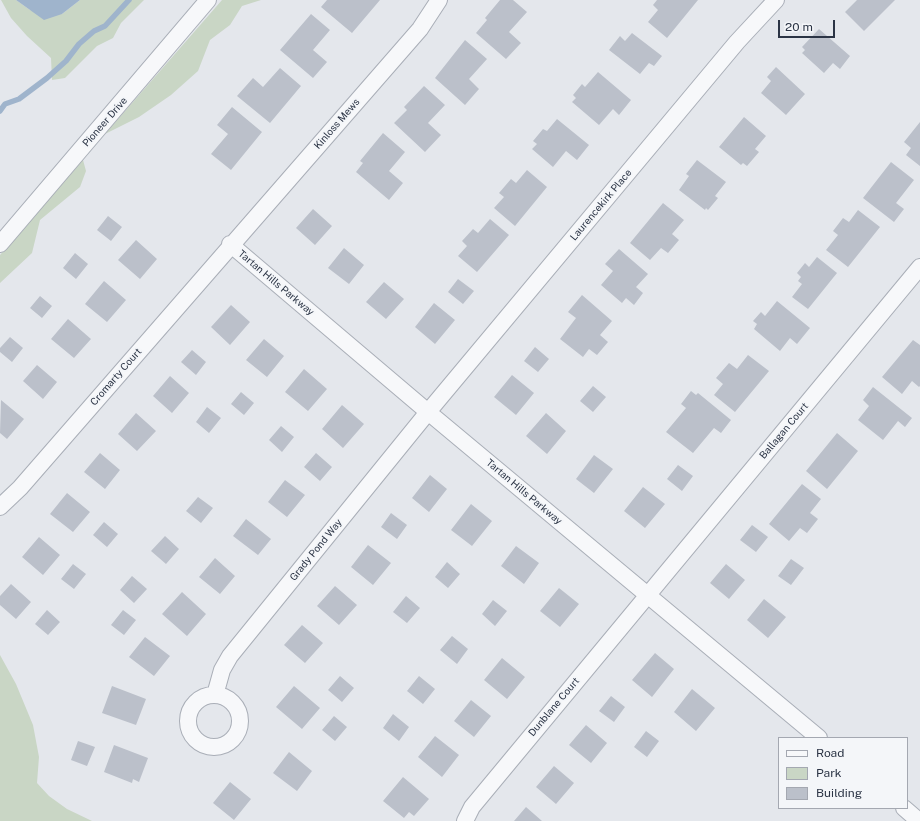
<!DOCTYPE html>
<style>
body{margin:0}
#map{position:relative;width:920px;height:821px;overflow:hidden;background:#e4e7ec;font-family:"Public Sans",sans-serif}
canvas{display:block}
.legend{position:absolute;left:778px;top:737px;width:130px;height:72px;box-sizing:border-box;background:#f4f6f9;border:1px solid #a4a8b1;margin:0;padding:5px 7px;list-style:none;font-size:12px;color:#2b3445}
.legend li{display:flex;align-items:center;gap:8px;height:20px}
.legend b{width:20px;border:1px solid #a4a8b1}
.scale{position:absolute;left:778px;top:20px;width:57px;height:18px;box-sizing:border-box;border:2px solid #2b3445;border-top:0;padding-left:5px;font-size:12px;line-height:14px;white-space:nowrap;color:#2b3445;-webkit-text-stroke:3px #f4f6f9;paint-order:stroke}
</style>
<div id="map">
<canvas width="920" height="821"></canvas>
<ul class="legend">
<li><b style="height:5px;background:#f7f8fa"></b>Road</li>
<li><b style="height:11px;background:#c9d6c5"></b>Park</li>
<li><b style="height:11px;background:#bbc0ca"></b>Building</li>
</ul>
<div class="scale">20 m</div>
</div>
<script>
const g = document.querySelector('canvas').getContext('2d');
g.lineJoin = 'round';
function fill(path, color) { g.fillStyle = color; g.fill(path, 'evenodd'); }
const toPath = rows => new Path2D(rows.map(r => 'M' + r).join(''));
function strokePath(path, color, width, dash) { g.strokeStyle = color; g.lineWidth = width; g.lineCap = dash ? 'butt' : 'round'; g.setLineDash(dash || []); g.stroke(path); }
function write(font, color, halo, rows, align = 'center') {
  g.font = font + ' "Public Sans",sans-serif'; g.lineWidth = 4; g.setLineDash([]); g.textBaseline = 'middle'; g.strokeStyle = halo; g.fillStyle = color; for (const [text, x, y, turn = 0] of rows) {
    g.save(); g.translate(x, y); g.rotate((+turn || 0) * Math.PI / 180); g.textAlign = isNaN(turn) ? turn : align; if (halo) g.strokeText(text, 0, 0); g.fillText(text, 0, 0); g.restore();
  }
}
const green = toPath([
 [1,0,16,0,30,10,62,14,80,0,144,0,121,23,113,38,97,46,65,78,52,80,51,58,27,36,11,18],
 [222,0,261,0,242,6,230,25,210,40,198,71,171,95,139,117,105,134],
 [83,160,86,171,80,187,40,220,32,253,0,283,0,255],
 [0,655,16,684,33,725,39,757,37,783,49,796,67,809,92,821,0,821]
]);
const water = toPath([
 [16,0,80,0,62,14,44,20]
]);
const stream = toPath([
 [0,111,5,104,19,99,47,78,66,61,79,44,94,31,105,26,129,0]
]);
const building = toPath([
 [327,0,380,0,352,33,321,7],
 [500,0,513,0,527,12,509,32,521,43,506,59,476,33,487,20,485,18],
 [657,0,698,0,667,38,648,22,658,10,653,5],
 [857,0,895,0,864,31,845,12],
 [311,14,330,30,313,50,327,62,313,78,280,50],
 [819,29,850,56,840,69,833,63,824,73,802,53,805,50,802,47],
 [632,33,662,56,654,66,649,63,640,74,609,50,620,36,625,41],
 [465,40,487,59,469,79,479,89,465,105,435,78],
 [776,67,805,94,786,115,761,93,771,81,767,77],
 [280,68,301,86,270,123,237,96,253,78,263,87],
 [598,72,631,100,619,115,613,109,599,125,572,102,576,98,573,95,582,84,585,87],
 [424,86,445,105,428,123,441,135,425,152,394,123,407,110,404,107],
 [232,107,262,132,231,170,211,154,228,134,217,125],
 [744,117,766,136,755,149,759,152,747,166,743,163,741,165,719,147],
 [557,119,589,145,577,160,566,151,553,167,532,149,537,144,533,141,543,129,547,131],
 [920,122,920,166,906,155,911,148,904,142],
 [383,133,405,152,389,171,403,183,389,200,356,172,363,163,360,161],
 [697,160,726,182,715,196,718,198,708,210,706,208,705,210,679,190,689,176,686,174],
 [891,162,914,180,896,203,904,209,894,222,863,198],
 [527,170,547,187,515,226,494,208,504,197,499,193,511,179,516,183],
 [663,203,684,220,672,234,679,240,668,253,661,248,650,260,630,243],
 [313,209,332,226,315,245,296,228],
 [858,210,880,227,848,267,826,250,838,235,833,231,843,218,849,222],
 [108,216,122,227,111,241,97,230],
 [490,219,509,235,477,272,458,256,467,246,462,241,473,229,478,233],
 [136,240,157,259,140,279,118,260],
 [344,248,364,265,349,284,328,268],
 [619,249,648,274,636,287,643,293,634,305,626,298,622,303,601,285,613,271,605,264],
 [75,253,88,264,76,279,63,268],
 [817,257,837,273,808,309,792,297,802,284,798,281,801,277,797,273,805,263,809,267],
 [458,279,474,291,463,304,448,292],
 [104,281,126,300,107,322,85,304],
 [384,282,404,299,386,319,366,302],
 [582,295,612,321,600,335,608,342,597,355,589,349,583,357,560,339,576,318,568,312],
 [40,296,52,306,42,318,30,308],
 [777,301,810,328,797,344,790,338,780,351,754,329,757,324,753,321,761,312,765,316],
 [434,303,455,320,435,344,415,327],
 [231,305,250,322,230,345,211,327],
 [68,319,91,339,74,358,51,339],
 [10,337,23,348,12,362,0,352,0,348],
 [264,339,284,356,267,377,246,360],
 [913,340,920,345,920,386,919,387,912,381,902,394,882,377],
 [535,347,549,359,538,372,524,361],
 [192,350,206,362,196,375,181,362],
 [748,355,769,371,735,412,714,395,723,384,716,378,729,363,737,369],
 [37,365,57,382,43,399,23,381],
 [304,369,327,389,308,411,285,392],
 [512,375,534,393,516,415,494,397],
 [170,376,189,393,172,413,153,396],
 [593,386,606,397,593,412,580,401],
 [873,387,912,418,905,427,898,421,883,440,858,420,869,406,863,400],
 [691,391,696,395,698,393,731,420,721,433,714,428,693,453,666,432,686,408,681,404],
 [241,392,254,403,244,415,231,404],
 [1,400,24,419,7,439,0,433],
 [342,405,364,424,343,448,322,429],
 [207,407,221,418,209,433,196,422],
 [136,413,156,431,137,451,118,434],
 [546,413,566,431,547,454,526,436],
 [281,426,294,437,282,452,269,440],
 [837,433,858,451,827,489,806,471],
 [100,453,120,470,105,489,84,472],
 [316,453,332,467,320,481,304,467],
 [594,455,613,469,594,493,576,479],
 [678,465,693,476,682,491,667,479],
 [430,475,447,489,429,512,412,498],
 [285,480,305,495,287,517,268,502],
 [802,484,821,499,810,513,818,519,807,533,800,528,789,541,769,524],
 [643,487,665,504,645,528,624,511],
 [67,493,90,512,73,532,50,514],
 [198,497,213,508,201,523,186,511],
 [471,504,492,521,472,546,451,530],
 [391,513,407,525,397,539,381,527],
 [246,519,271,539,258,555,233,536],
 [104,522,118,534,107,547,93,535],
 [752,525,768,537,756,552,740,540],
 [165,536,179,549,166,564,151,551],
 [39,537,60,555,43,575,22,557],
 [368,545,391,563,373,585,351,567],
 [516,546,539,563,524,584,501,566],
 [215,558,235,576,220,594,199,577],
 [791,559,804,568,791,585,778,576],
 [447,562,460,574,448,588,435,577],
 [73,564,86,574,74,589,61,579],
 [726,564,745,580,729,599,710,583],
 [132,576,147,589,134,603,120,590],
 [11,584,31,602,16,619,0,605,0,596],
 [335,586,357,605,339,625,317,606],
 [559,588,579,604,560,627,540,611],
 [182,592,206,614,187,636,162,614],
 [406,596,420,608,407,623,393,612],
 [764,599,786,617,768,638,747,620],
 [493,600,507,611,495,626,482,614],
 [47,610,60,622,48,635,35,624],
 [123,610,136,620,124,635,111,625],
 [302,625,323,643,305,663,284,645],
 [452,636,468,649,457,664,440,650],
 [145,637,170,656,154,676,129,657],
 [655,653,674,669,652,697,632,680],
 [502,658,525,677,507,699,484,680],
 [340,676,354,688,342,702,328,690],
 [419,676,435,689,423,704,407,691],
 [112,686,146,699,136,725,102,713],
 [294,686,320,708,302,729,276,707],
 [692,689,715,708,696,731,674,712],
 [611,696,625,707,614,722,599,711],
 [471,700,491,716,474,737,454,721],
 [393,714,409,727,399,741,383,728],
 [334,716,347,727,335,741,322,730],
 [586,725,607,743,591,763,569,745],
 [646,731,659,741,647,757,634,747],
 [435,736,459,755,442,777,418,757],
 [78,741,95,747,87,766,71,760],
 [114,745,148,758,139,782,133,779,132,783,104,772],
 [289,752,312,771,297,791,273,773],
 [554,766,574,783,556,804,536,787],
 [403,777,429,799,414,816,409,812,404,818,383,801],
 [230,782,251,799,234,820,213,803],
 [526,807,542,821,514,821]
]);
const street = toPath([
 [0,244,208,0],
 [230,244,428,412,819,738],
 [0,507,20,488,420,29,439,0],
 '188 721a26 26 0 1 1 52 0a26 26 0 1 1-52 0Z',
 [215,695,222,670,230,656,428,412,737,42,776,0],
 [904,808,919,821],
 [465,821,472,807,920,267]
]);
const streetNames = [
 ["Pioneer Drive",105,122,-49],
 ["Kinloss Mews",337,124,-49],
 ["Laurencekirk Place",601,205,-50],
 ["Tartan Hills Parkway",276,283,40],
 ["Cromarty Court",116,377,-49],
 ["Ballagan Court",784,431,-50],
 ["Tartan Hills Parkway",524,492,40],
 ["Grady Pond Way",316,550,-51],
 ["Dunblane Court",554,707,-50]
];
fill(green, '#c9d6c5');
fill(water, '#9fb4cc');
strokePath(stream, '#9fb4cc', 5.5);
fill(building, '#bbc0ca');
strokePath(street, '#a9aeb7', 18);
strokePath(street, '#f7f8fa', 16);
write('10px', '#2b3445', '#f4f6f9', streetNames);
</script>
